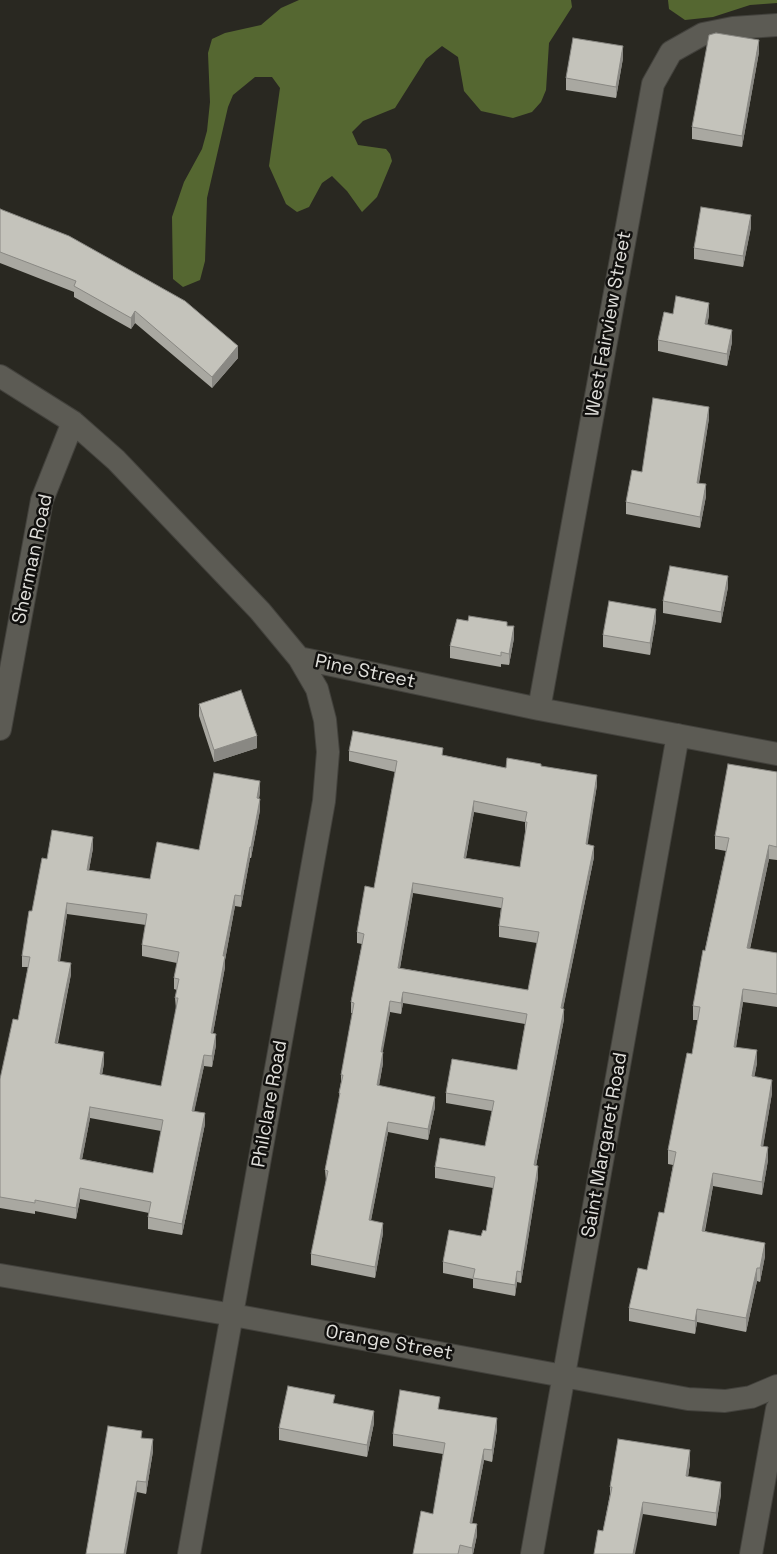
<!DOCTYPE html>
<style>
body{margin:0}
canvas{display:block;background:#292821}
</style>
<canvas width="777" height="1554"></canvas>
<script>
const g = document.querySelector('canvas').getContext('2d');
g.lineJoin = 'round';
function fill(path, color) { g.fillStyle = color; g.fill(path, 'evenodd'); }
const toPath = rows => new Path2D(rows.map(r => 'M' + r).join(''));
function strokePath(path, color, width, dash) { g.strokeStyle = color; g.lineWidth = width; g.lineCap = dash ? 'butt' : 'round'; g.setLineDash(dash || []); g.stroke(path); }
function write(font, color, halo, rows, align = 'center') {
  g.font = font + ' "Space Grotesk",sans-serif'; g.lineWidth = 5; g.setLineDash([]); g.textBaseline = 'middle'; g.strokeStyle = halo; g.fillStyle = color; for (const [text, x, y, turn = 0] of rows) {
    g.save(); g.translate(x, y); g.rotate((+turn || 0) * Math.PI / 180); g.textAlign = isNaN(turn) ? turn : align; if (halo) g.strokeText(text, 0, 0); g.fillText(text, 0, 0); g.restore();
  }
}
const forest = toPath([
 [299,0,571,0,572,7,549,43,546,90,541,102,532,112,513,118,481,111,464,91,458,57,442,46,426,59,395,108,363,121,352,132,358,145,386,149,390,154,392,161,377,197,362,212,347,191,332,176,322,183,309,207,297,212,286,204,269,166,280,88,272,77,255,77,233,95,228,107,207,198,205,261,200,280,183,287,173,279,172,217,184,182,202,149,207,131,210,102,208,53,212,39,225,33,261,25,281,8],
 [668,0,777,0,777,3,750,5,713,17,685,20,669,9]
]);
const minor = toPath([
 [0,376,73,422,116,460,260,611,299,658,539,709,777,754],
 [539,709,653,84,671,52,703,34,733,28,777,25],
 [0,729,42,500,73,422],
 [0,1275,233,1315,688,1399,725,1401,751,1397,777,1386],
 [189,1554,324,801,328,752,325,720,317,689,299,658],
 [532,1554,678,735],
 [751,1554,777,1409]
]);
const wall = toPath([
 [759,52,742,147,692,139,692,127],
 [623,58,616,98,566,90,566,78],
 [0,209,238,358,212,388,135,323,131,329,74,297,74,292,0,263],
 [751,227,743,267,694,259,694,248],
 [673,314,709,315,707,325,732,342,727,366,658,351,658,340],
 [709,418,699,483,706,496,700,528,626,514,626,502,642,472],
 [728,587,721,623,663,613,663,601],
 [656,620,650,655,603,647,603,635],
 [468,621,507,626,514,638,509,665,501,664,501,667,450,658,450,646],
 [199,704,257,748,214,762,199,716],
 [349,751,443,755,506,768,541,766,597,785,587,845,594,857,563,1008,564,1019,536,1166,538,1177,521,1283,517,1282,515,1296,473,1288,473,1279,443,1273,443,1262,481,1236,486,1231,493,1188,435,1178,435,1167,485,1146,492,1111,446,1103,446,1093,517,1070,525,1024,403,1003,401,1014,390,1012,382,1052,383,1063,379,1086,435,1107,428,1140,388,1132,371,1220,383,1233,375,1278,311,1265,311,1254,326,1181,325,1170,339,1101,339,1093,341,1082,341,1075,353,1013,351,1013,351,1002,362,944,357,943,357,932,374,888,395,772,349,761],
 [474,812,525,822,525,833,520,867,466,858],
 [413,893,501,908,499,926,499,937,537,943,528,990,400,968],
 [777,772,777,860,769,859,750,949,777,953,777,1007,743,1002,736,1047,757,1063,754,1077,772,1093,763,1146,768,1160,762,1195,713,1186,705,1231,765,1256,760,1282,757,1281,746,1332,697,1322,695,1334,629,1321,629,1308,647,1270,664,1213,673,1165,668,1164,668,1150,692,1054,698,1020,693,1020,693,1006,726,851,715,849,715,836],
 [260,792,259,799,260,810,251,858,250,858,241,907,235,906,225,960,225,967,213,1033,216,1045,212,1067,204,1066,194,1111,205,1124,182,1235,148,1229,148,1217,149,1213,80,1199,76,1219,35,1211,35,1214,0,1208,0,1079,18,1020,28,967,22,967,22,956,32,911,47,859,93,848,89,870,150,879,199,850],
 [67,914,146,925,142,945,142,956,177,963,174,978,174,989,177,990,175,998,176,1009,161,1086,102,1075,104,1063,58,1043,71,974,60,961],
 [90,1118,161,1131,153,1173,82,1159],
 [335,1403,374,1423,367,1457,279,1440,279,1428],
 [440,1409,497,1429,492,1462,484,1460,472,1523,477,1535,473,1554,413,1554,433,1514,443,1454,393,1446,393,1434],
 [108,1426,142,1438,153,1451,146,1494,137,1492],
 [690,1463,688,1477,721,1494,716,1526,643,1514,603,1531,610,1494,610,1487]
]);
const shadedWall = toPath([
 [759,40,759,52,742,147,742,136],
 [623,46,623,58,616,98,616,87],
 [751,215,751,227,743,267,743,256],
 [709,303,709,315,705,336,705,324],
 [135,311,135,323,131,329,131,318],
 [732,330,732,342,727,366,727,354],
 [238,346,238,358,212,388,212,377],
 [709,407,709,418,697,494,697,483],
 [706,484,706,496,700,528,700,517],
 [728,576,728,587,721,623,721,612],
 [656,609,656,620,650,655,650,643],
 [514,626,514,638,509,665,509,654],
 [257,736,257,748,214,762,214,750],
 [597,775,597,785,586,855,586,844],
 [260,781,260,792,257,809,257,798],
 [260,799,260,810,251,858,251,847],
 [474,801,474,812,464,868,464,858],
 [93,837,93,848,87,881,87,870],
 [769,845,769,859,747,962,747,948],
 [594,846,594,857,561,1019,561,1008],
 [250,847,250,858,241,907,241,896],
 [413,883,413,893,398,979,398,968],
 [235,895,235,906,225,960,225,967,211,1044,211,1033,223,956],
 [67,903,67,914,58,972,58,961],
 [71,963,71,974,55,1054,55,1043],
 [743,989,743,1002,734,1060,734,1047],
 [403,992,403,1003,401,1014,401,1003],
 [390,1001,390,1012,381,1062,381,1052],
 [564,1009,564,1019,534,1176,534,1165],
 [216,1034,216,1045,212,1067,212,1056],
 [757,1050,757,1063,752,1090,752,1076],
 [104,1052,104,1063,100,1085,100,1074],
 [383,1052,383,1063,377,1096,377,1085],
 [204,1055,204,1066,192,1122,192,1111],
 [772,1080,772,1093,761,1159,761,1146],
 [435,1097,435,1107,428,1140,428,1129],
 [90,1107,90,1118,80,1170,80,1159],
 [205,1113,205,1124,182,1235,182,1224],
 [388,1122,388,1132,369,1231,369,1220],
 [768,1147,768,1160,762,1195,762,1182],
 [538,1166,538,1177,521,1283,521,1272],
 [713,1173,713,1186,702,1244,702,1231],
 [80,1188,80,1199,76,1219,76,1208],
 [383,1223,383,1233,375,1278,375,1267],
 [765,1243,765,1256,760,1282,760,1268],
 [757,1268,757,1281,746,1332,746,1318],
 [517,1271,517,1282,515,1296,515,1285],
 [697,1309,697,1322,695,1334,695,1321],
 [374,1411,374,1423,367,1457,367,1445],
 [497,1418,497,1429,492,1462,492,1450],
 [153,1439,153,1451,146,1494,146,1482],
 [484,1449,484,1460,470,1534,470,1523],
 [690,1450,690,1463,686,1489,686,1476],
 [137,1481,137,1492,126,1554,124,1554],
 [721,1482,721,1494,716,1526,716,1513],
 [643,1502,643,1514,635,1554,633,1554],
 [477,1524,477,1535,473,1554,472,1554,472,1548]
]);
const building = toPath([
 [716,33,759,40,742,136,692,127,709,35,716,33],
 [573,38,623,46,616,87,566,78,573,38],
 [701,207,751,215,743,256,694,248,701,207],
 [0,209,69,236,185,301,238,346,212,377,135,311,131,318,74,286,76,281,0,252,0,209],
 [676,296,709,303,705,324,732,330,727,354,658,340,664,312,673,314,676,296],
 [653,398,709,407,697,483,706,484,700,517,626,502,632,470,642,472,653,398],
 [670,566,728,576,721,612,663,601,670,566],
 [609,601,656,609,650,643,603,635,609,601],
 [469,616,507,622,507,626,514,626,509,654,501,652,501,656,450,646,457,619,468,621,469,616],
 [241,690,257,736,214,750,199,704,241,690],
 [353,731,443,748,442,755,506,768,507,758,541,764,541,766,597,775,586,844,594,846,561,1008,564,1009,534,1165,538,1166,521,1272,517,1271,515,1285,473,1278,475,1269,443,1262,449,1230,481,1236,483,1230,486,1231,495,1177,435,1167,440,1138,485,1146,494,1101,446,1093,452,1059,517,1070,527,1014,403,992,401,1003,390,1001,381,1052,383,1052,377,1085,435,1097,428,1129,388,1122,369,1220,383,1223,375,1267,311,1254,328,1171,325,1170,340,1093,339,1093,343,1075,341,1075,354,1003,351,1002,364,934,357,932,365,886,374,888,397,761,349,751,353,731],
 [474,801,527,812,525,822,527,822,520,867,464,858,474,801],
 [413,883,503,898,499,926,539,932,528,990,398,968,413,883],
 [728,764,777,772,777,847,769,845,747,948,777,953,777,994,743,989,734,1047,757,1050,752,1076,772,1080,761,1146,768,1147,762,1182,713,1173,702,1231,765,1243,760,1268,757,1268,746,1318,697,1309,695,1321,629,1308,638,1268,647,1270,659,1212,664,1213,676,1152,668,1150,687,1053,692,1054,700,1007,693,1006,703,950,705,951,729,838,715,836,728,764],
 [214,773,260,781,257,798,260,799,251,847,250,847,241,896,235,895,223,956,225,956,211,1033,216,1034,212,1056,204,1055,192,1111,205,1113,182,1224,148,1217,151,1202,80,1188,76,1208,35,1200,35,1203,0,1197,0,1079,13,1019,18,1020,30,957,22,956,29,911,32,911,42,858,47,859,52,830,93,837,87,870,150,879,157,842,199,850,214,773],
 [67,903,147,914,142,945,179,952,174,978,179,979,175,998,178,998,161,1086,100,1074,104,1052,55,1043,71,963,58,961,67,903],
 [90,1107,163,1120,153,1173,80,1159,90,1107],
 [288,1386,335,1395,333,1403,374,1411,367,1445,279,1428,288,1386],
 [400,1390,440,1397,438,1409,497,1418,492,1450,484,1449,470,1523,477,1524,472,1548,460,1545,458,1554,413,1554,421,1511,433,1514,445,1443,393,1434,400,1390],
 [108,1426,142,1431,141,1438,153,1439,146,1482,137,1481,124,1554,86,1554,108,1426],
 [618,1439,690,1450,686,1476,721,1482,716,1513,643,1502,633,1554,594,1554,598,1530,603,1531,612,1487,610,1487,618,1439]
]);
const streetNames = [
 ["West Fairview Street",609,324,-80],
 ["Sherman Road",33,559,-78],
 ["Pine Street",365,672,12],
 ["Philclare Road",270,1104,-80],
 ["Saint Margaret Road",605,1145,-80],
 ["Orange Street",389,1343,10]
];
fill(forest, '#556731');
strokePath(minor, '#43423d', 24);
strokePath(minor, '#5c5b54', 22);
fill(wall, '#a9a8a1');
fill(shadedWall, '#898883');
fill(building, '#c4c3bb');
strokePath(building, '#898883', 1);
write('19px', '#e0dfdb', '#11100e', streetNames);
</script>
